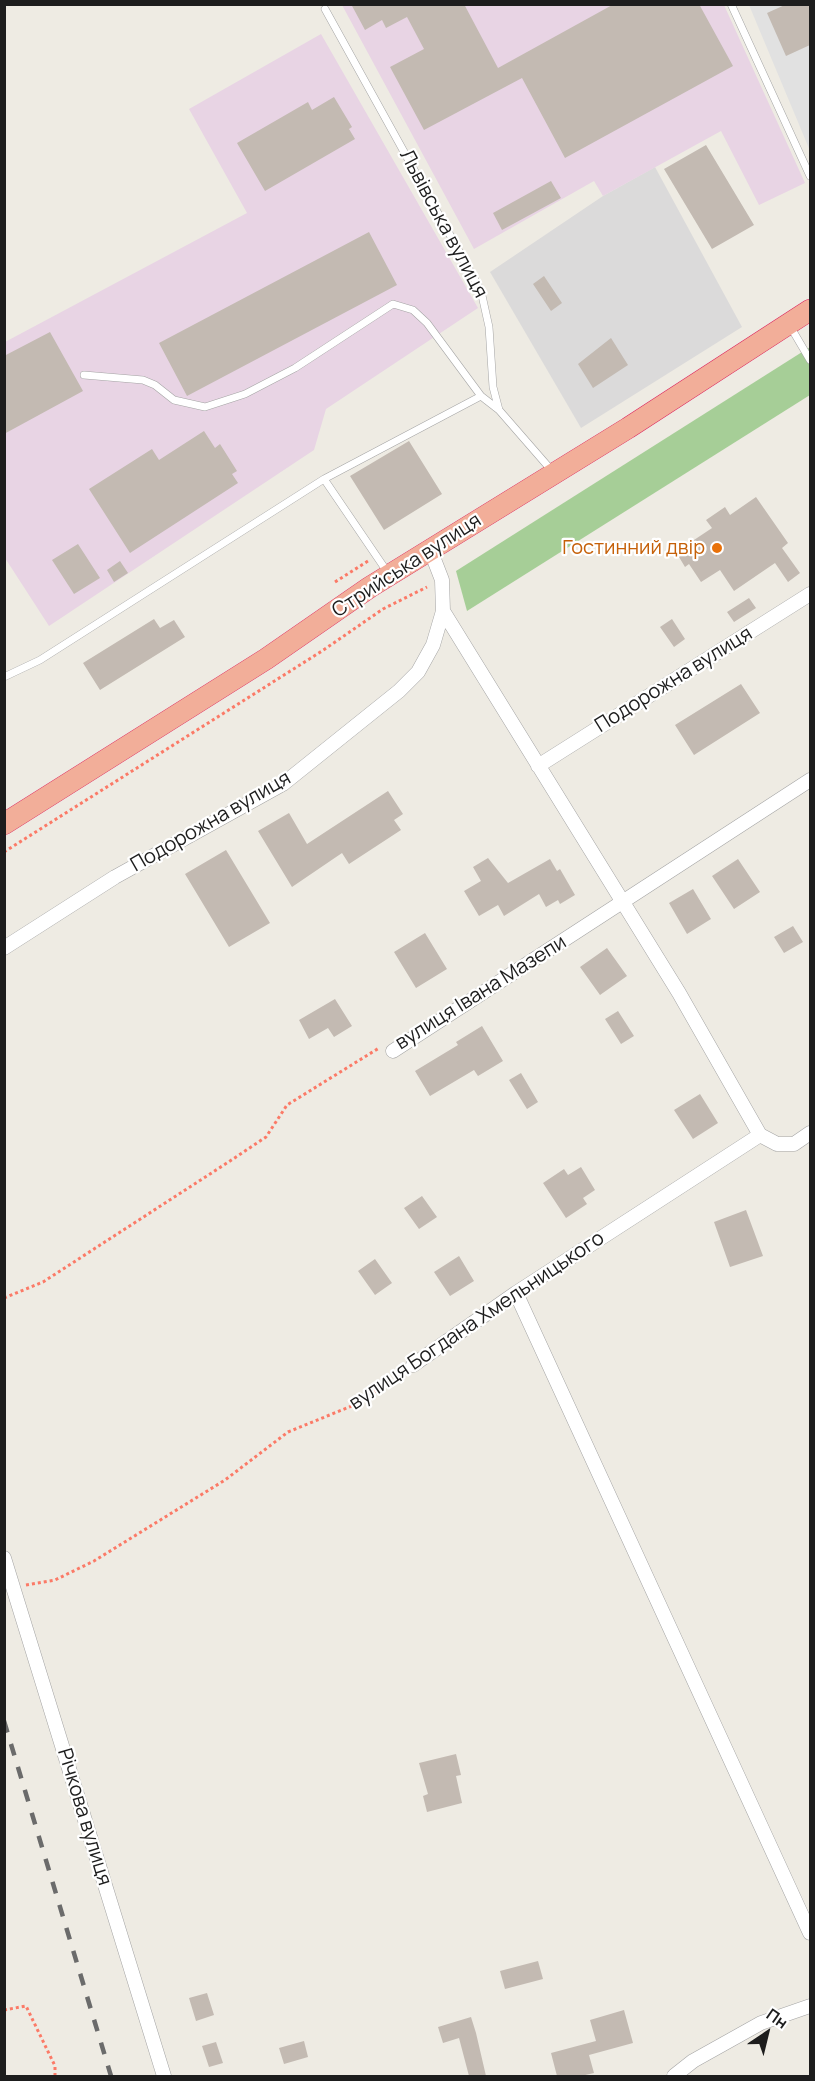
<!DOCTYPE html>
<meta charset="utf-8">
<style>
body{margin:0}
#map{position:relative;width:815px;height:2081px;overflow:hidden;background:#eeebe3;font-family:Manrope,sans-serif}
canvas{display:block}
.frame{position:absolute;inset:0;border:6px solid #1d1d1d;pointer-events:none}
.north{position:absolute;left:737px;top:2003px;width:60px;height:60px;-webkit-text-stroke:4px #fff;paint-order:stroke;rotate:35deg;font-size:16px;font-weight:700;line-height:24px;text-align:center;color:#1d1d1d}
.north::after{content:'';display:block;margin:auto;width:21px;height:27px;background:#1d1d1d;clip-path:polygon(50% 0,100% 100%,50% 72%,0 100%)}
</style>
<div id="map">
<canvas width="815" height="2081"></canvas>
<div class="frame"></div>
<div class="north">Пн</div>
</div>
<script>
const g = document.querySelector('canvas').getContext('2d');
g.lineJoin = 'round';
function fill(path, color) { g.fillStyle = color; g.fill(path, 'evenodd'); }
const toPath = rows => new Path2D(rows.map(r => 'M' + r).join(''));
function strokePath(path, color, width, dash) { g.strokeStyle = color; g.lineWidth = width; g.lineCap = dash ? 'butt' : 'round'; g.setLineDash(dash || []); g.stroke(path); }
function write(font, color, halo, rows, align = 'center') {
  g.font = font + ' Manrope,sans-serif'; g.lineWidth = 4.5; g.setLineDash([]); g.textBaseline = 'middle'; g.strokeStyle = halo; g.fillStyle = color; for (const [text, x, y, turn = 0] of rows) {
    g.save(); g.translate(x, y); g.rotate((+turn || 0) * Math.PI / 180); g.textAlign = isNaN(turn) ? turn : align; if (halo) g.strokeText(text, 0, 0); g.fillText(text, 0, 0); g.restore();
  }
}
const residential = toPath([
 [655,167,742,327,581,428,490,272,603,196]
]);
const industrial = toPath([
 [342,5,724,5,805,183,759,205,721,131,603,196,594,181,474,249],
 [321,34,478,308,326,409,314,450,49,626,5,558,5,342,247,213,189,109]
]);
const forest = toPath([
 [810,347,810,395,467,611,456,571]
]);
const parking = toPath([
 [749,5,810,5,810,151,808,146]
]);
const building = toPath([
 [351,4,464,4,498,68,614,4,699,4,733,66,565,158,522,78,424,130,390,67,424,49,407,17,386,28,382,20,365,30],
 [787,4,810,4,810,45,786,56,767,13],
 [334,97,352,127,349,129,355,139,265,191,237,143,308,102,312,110],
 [706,145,754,225,712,249,664,169],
 [551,181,561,198,502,230,493,213],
 [369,232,397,285,187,396,159,343],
 [544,276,562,303,551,311,533,284],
 [50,332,83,391,4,434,4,356],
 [611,338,628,365,593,388,578,364],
 [204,431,215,448,220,444,237,471,232,474,238,483,130,553,89,489,152,449,159,460],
 [409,441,442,494,384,530,350,476],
 [756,497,788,543,782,548,800,573,788,582,775,563,734,591,720,570,701,582,689,564,685,567,676,552,712,528,706,520,725,507,730,515],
 [78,544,100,578,74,594,52,560],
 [120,561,128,573,114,582,107,570],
 [749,598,756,608,734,622,727,612],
 [154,619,160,628,174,620,185,637,100,690,83,663],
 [672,619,685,639,674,647,660,627],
 [741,684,760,713,694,755,675,725],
 [388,791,403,814,394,820,401,830,349,864,342,853,292,887,258,831,289,813,307,844],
 [226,850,270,923,229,947,185,874],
 [488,858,508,883,550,859,557,871,560,869,575,895,560,904,558,900,546,907,539,894,504,916,498,905,479,916,464,891,481,881,473,867],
 [738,859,760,892,734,909,712,876],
 [693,889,711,919,687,934,669,903],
 [793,926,803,942,784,953,774,937],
 [425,933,447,969,416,988,394,952],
 [607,948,627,976,600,995,580,967],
 [335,999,352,1026,334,1037,328,1028,309,1039,299,1020],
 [618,1011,634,1036,621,1044,605,1019],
 [482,1026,503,1061,478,1076,474,1070,430,1096,415,1071,458,1045,456,1042],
 [521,1073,538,1102,527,1109,509,1080],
 [700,1094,718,1123,693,1139,674,1110],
 [581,1167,595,1190,583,1198,587,1204,566,1218,543,1183,564,1169,568,1175],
 [422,1196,437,1217,419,1229,404,1208],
 [746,1210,763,1256,730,1267,714,1222],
 [459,1256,474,1281,450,1296,434,1272],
 [375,1259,392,1283,375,1295,358,1271],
 [456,1754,461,1775,456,1776,462,1803,427,1812,423,1796,428,1794,419,1763],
 [538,1961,543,1979,505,1989,500,1971],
 [207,1993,214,2015,196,2021,189,1998],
 [624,2010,633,2043,589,2055,594,2073,581,2076,557,2076,551,2053,596,2041,590,2020],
 [471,2017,476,2033,486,2076,469,2076,459,2038,443,2043,438,2027],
 [304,2041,308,2057,284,2064,279,2048],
 [216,2042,223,2063,209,2067,202,2046]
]);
const path = toPath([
 [335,582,368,561],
 [4,852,322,651,383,609,427,587],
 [4,1298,43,1282,230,1161,266,1137,287,1105,379,1048],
 [26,1585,55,1580,94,1561,225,1480,288,1432,359,1403,401,1373],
 [4,2010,26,2006,55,2066,55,2076]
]);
const service = toPath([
 [731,4,810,176],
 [325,9,481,291,489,327,493,387,499,410,553,472],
 [790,326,810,360],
 [84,375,143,380,155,385,174,400,205,407,245,394,295,368,393,304,413,310,427,323,481,396,499,410],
 [324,479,388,573],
 [4,677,40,660,324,479,481,396]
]);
const minor = toPath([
 [443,611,679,993,760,1135],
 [538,766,810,594],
 [4,948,115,877,283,784,399,691,418,672,433,645,443,611,442,580,430,549],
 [393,1051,810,780],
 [516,1293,810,1933],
 [413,1365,516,1293,760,1135,777,1144,794,1144,810,1133],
 [4,1558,164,2076],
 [674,2076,693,2061,761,2023,810,2006]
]);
const trunk = toPath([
 [4,824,266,659,370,587,628,428,810,310]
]);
const rail = toPath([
 [4,1721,111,2076]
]);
const markers = [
 [717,548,6,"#e8710a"]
];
const streetNames = [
 ["Львівська вулиця",443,224,62],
 ["Стрийська вулиця",407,566,-33],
 ["Подорожна вулиця",674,680,-32],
 ["Подорожна вулиця",211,822,-30],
 ["вулиця Івана Мазепи",481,993,-32],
 ["вулиця Богдана Хмельницького",477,1321,-34],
 ["Річкова вулиця",84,1817,73]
];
const foodNames = [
 ["Гостинний двір",705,548]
];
fill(residential, '#dbdada');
fill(industrial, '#e8d4e4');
fill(forest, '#a6ce97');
fill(parking, '#e1e1e1');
fill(building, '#c3bab2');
strokePath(service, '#a4a4a4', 8);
strokePath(minor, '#a4a4a4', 15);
strokePath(trunk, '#da225d', 22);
strokePath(path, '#fb7a67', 3, [3, 3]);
strokePath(service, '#fff', 7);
strokePath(minor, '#fff', 14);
strokePath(trunk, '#f2ae99', 21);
strokePath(rail, '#6b6b6b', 4.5, [12, 12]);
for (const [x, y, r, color] of markers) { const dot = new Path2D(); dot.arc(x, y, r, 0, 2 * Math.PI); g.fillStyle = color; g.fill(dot); strokePath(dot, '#fff', 2); }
write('20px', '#1d1d1d', '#fff', streetNames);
write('20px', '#c56008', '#fff', foodNames, 'right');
</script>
